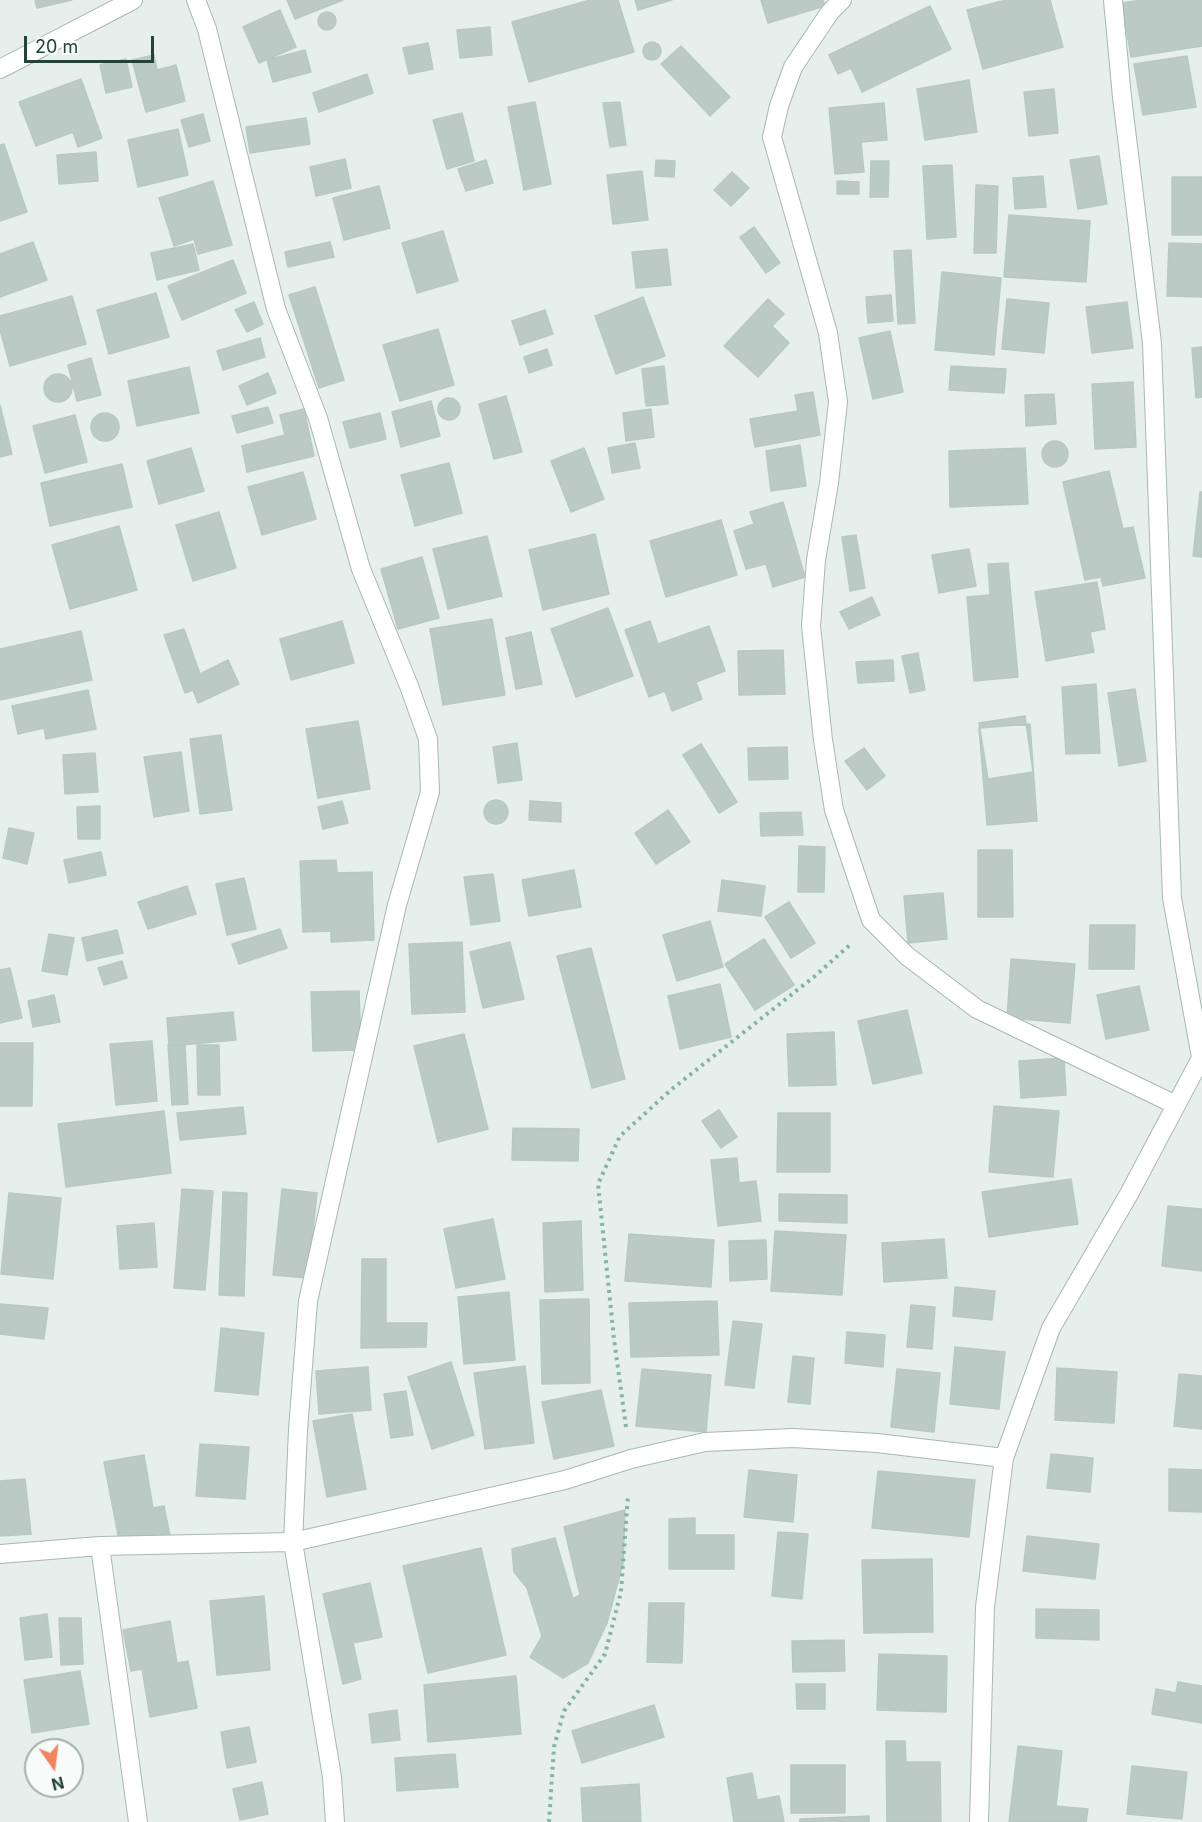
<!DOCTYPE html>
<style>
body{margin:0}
#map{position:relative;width:1202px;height:1822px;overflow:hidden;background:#e6efeb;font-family:Inter,sans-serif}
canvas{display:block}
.north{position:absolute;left:24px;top:1738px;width:60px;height:60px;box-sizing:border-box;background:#f7fbf9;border:2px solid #a3b1ad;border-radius:50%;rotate:166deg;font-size:16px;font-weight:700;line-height:24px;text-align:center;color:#24423a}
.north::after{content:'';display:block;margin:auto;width:21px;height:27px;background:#f4845f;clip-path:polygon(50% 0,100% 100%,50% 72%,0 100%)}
.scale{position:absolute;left:24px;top:36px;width:130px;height:27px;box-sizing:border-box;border:3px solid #24423a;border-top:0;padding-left:8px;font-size:18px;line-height:21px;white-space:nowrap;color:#24423a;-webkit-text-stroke:4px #f7fbf9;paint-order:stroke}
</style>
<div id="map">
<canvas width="1202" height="1822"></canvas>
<div class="north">N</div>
<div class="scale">20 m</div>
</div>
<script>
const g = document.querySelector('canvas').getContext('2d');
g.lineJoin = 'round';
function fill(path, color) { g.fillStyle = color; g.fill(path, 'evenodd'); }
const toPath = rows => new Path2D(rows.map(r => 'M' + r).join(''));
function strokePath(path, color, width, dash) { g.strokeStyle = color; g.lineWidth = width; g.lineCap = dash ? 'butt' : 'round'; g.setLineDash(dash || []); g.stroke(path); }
const building = toPath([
 [35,0,72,0,37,8,35,0],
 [287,0,343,0,295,19,287,0],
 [590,0,618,0,634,52,529,82,512,22,590,0],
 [635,0,672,0,638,10,635,0],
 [761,0,823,0,825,6,768,23,761,0],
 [1006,0,1050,0,1063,47,983,69,967,10,1006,0],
 [1142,0,1202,0,1202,46,1131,57,1122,3,1142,0],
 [930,6,951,49,862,92,851,68,838,74,829,55,930,6],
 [280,10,296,47,259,63,243,27,280,10],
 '318 21a9 9 0 1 1 18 0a9 9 0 1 1-18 0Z',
 [490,27,492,55,460,58,457,30,490,27],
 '643 51a9 9 0 1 1 18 0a9 9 0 1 1-18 0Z',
 [428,43,433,69,409,74,403,48,428,43],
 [681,46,730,97,710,116,661,64,681,46],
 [305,50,311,72,273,82,267,60,305,50],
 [154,55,157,70,176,65,185,101,146,112,132,60,154,55],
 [1187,56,1196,107,1143,115,1134,64,1187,56],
 [126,59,132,87,106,93,100,65,126,59],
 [367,74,373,93,319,112,313,93,367,74],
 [81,79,102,138,78,147,73,132,36,146,19,102,81,79],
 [969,80,977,132,925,140,917,89,969,80],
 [1054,89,1058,133,1029,136,1024,92,1054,89],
 [535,102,551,184,524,190,508,107,535,102],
 [620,102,626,145,610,147,603,103,620,102],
 [884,103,887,140,861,142,864,172,835,174,829,108,884,103],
 [462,113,474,161,447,169,433,120,462,113],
 [203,114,210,141,189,147,181,120,203,114],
 [306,118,310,144,250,153,246,127,306,118],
 [178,129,188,175,138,187,128,140,178,129],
 [4,144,27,212,0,221,0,145,4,144],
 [96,152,98,181,59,184,57,155,96,152],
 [1099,156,1107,204,1078,209,1070,160,1099,156],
 [345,159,351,188,316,196,310,167,345,159],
 [486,160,493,183,466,191,458,169,486,160],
 [656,160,675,161,674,177,655,176,656,160],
 [871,161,889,161,888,197,870,197,871,161],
 [952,165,956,237,927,239,923,166,952,165],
 [642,171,648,220,613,224,607,175,642,171],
 [732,172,749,188,731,206,714,190,732,172],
 [1043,176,1046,207,1015,209,1013,178,1043,176],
 [1172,177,1202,177,1202,235,1172,235,1172,177],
 [213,181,232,245,198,254,194,239,174,246,159,198,213,181],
 [837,181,859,182,859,194,837,194,837,181],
 [976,185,998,186,996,253,974,253,976,185],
 [379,186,390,228,344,240,333,198,379,186],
 [1009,215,1090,221,1086,282,1004,277,1009,215],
 [754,227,780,263,766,273,740,237,754,227],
 [443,231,458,281,417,293,402,243,443,231],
 [33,242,47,280,0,297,0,254,33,242],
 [330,242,334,257,288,267,285,252,330,242],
 [1169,243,1202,244,1202,297,1167,296,1169,243],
 [193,244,199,270,157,280,151,253,193,244],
 [667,249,671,285,636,288,632,252,667,249],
 [911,250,915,323,898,324,894,251,911,250],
 [233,260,246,293,182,320,168,286,233,260],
 [942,272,1001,278,994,355,935,350,942,272],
 [315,287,344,380,319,388,289,295,315,287],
 [156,293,169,337,109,354,97,310,156,293],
 [891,295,893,321,868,323,866,297,891,295],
 [72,296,86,344,10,366,0,330,0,316,72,296],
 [643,297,665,356,616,374,595,316,643,297],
 [768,299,784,314,772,326,789,343,758,377,724,346,768,299],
 [1007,299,1049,303,1044,353,1002,349,1007,299],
 [254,302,263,324,247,332,235,310,254,302],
 [1127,302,1133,348,1092,353,1086,307,1127,302],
 [545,310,553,334,520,345,512,321,545,310],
 [438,329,454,385,400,401,383,345,438,329],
 [890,331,903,392,873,399,859,338,890,331],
 [260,338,265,357,223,370,217,351,260,338],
 [1202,347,1202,397,1196,398,1192,348,1202,347],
 [547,349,552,365,529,373,524,357,547,349],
 [91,358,101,395,77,401,68,365,91,358],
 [664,366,668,404,646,406,642,369,664,366],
 [951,366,1006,369,1004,393,949,390,951,366],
 [189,367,199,413,137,426,128,381,189,367],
 [268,373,276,393,247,405,239,386,268,373],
 '44 388a14 14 0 1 1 28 0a14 14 0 1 1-28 0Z',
 [1133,382,1136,447,1095,449,1092,384,1133,382],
 [813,392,820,435,755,447,750,419,798,411,795,395,813,392],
 [1054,394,1056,424,1026,426,1025,395,1054,394],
 [506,396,522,452,494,459,479,404,506,396],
 '438 409a11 11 0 1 1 22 0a11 11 0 1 1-22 0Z',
 [431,401,440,436,401,447,392,412,431,401],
 [0,405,12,454,0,457,0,405],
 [268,407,273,423,237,433,232,416,268,407],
 [304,409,314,456,247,472,242,446,285,435,280,415,304,409],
 [651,409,654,437,626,441,623,413,651,409],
 '91 427a14 14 0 1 1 28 0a14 14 0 1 1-28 0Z',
 [380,413,386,439,350,448,343,422,380,413],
 [75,415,87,462,45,473,33,426,75,415],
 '1042 454a13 13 0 1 1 26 0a13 13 0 1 1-26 0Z',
 [635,443,640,468,612,473,608,448,635,443],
 [800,445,806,486,771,491,766,451,800,445],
 [191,448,204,491,159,504,147,461,191,448],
 [584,448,604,499,571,512,551,461,584,448],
 [1025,448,1028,504,950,507,949,451,1025,448],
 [449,463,462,513,415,526,401,475,449,463],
 [122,464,132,507,50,526,41,483,122,464],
 [1109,471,1123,529,1133,527,1145,578,1103,586,1101,577,1085,580,1063,482,1109,471],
 [303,472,316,519,262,535,248,487,303,472],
 [1200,492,1202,492,1202,557,1193,556,1200,492],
 [783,502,805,577,773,587,766,564,746,569,734,531,754,524,750,512,783,502],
 [219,512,236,568,193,581,176,525,219,512],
 [721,520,737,575,666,597,650,541,721,520],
 [119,526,137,590,70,609,52,545,119,526],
 [595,534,609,594,543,610,529,550,595,534],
 [856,535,865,588,850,591,842,537,856,535],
 [487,536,502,596,448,609,433,549,487,536],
 [969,549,976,586,939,593,932,555,969,549],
 [422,557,439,618,398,629,381,569,422,557],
 [1008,563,1018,677,974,681,967,597,990,595,988,564,1008,563],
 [1097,582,1105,629,1090,632,1094,652,1046,661,1035,592,1097,582],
 [872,597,880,615,849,629,840,612,872,597],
 [608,608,633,676,576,697,551,629,608,608],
 [492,619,505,695,443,705,430,629,492,619],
 [342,621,354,663,291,680,280,639,342,621],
 [650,621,658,644,709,626,725,671,696,682,702,699,672,711,665,691,649,697,625,630,650,621],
 [184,629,200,674,228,660,239,684,198,703,193,690,185,693,164,635,184,629],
 [81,631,92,680,0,700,0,649,81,631],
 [531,632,542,684,516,689,506,638,531,632],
 [783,650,785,694,739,695,738,651,783,650],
 [918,653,925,690,910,693,902,656,918,653],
 [893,660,894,681,858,683,856,662,893,660],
 [1096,684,1100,753,1066,754,1062,687,1096,684],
 [1135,689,1146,761,1119,766,1108,693,1135,689],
 [88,690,96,729,46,739,44,728,18,734,12,706,88,690],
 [1025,716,1033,772,988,779,979,723,1025,716],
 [358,721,370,789,318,798,306,729,358,721],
 [1030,724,1037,821,987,825,979,728,1030,724],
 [221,735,232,810,200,814,190,739,221,735],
 [517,743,522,780,498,783,493,747,517,743],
 [701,744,737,802,719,813,683,755,701,744],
 [787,747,788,779,749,780,748,748,787,747],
 [864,748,885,776,867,790,845,761,864,748],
 [181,752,189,811,154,817,144,757,181,752],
 [95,753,98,792,65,794,63,755,95,753],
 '484 812a12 12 0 1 1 24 0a12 12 0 1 1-24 0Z',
 [342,801,348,823,323,829,318,807,342,801],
 [530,801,561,803,561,822,529,820,530,801],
 [100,806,100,839,78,839,77,807,100,806],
 [668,810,690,842,656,864,635,833,668,810],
 [801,812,803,835,761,836,760,813,801,812],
 [9,828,34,833,27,864,3,858,9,828],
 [799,846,825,847,824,892,798,892,799,846],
 [978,850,1012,850,1013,917,978,917,978,850],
 [101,852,106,875,69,883,64,860,101,852],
 [336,860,337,873,372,872,374,940,331,942,331,931,303,932,300,861,336,860],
 [574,870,581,907,529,916,522,880,574,870],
 [493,874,500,921,471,925,464,877,493,874],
 [244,878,256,929,227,935,216,884,244,878],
 [722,880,765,886,761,916,718,911,722,880],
 [187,886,196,914,148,929,138,902,187,886],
 [943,893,947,939,908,943,904,896,943,893],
 [789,902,815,943,791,958,765,917,789,902],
 [710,921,723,967,677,981,663,935,710,921],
 [1090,925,1135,925,1134,969,1089,969,1090,925],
 [280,929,287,948,239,964,232,944,280,929],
 [117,930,123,953,87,961,82,938,117,930],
 [49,934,74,938,67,975,42,971,49,934],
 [764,939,794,985,755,1010,725,964,764,939],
 [462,942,465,1012,412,1014,409,944,462,942],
 [510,942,524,999,483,1008,470,952,510,942],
 [591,948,625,1079,592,1088,557,956,591,948],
 [1011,959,1075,964,1070,1023,1007,1018,1011,959],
 [122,961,127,978,104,985,98,968,122,961],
 [10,968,22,1018,0,1023,0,970,10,968],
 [720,984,731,1037,680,1049,668,996,720,984],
 [1139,986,1149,1030,1106,1039,1097,995,1139,986],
 [359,991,361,1050,313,1051,311,992,359,991],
 [54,995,60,1022,33,1027,28,1001,54,995],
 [907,1010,922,1073,873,1084,858,1021,907,1010],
 [233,1012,236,1040,169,1046,167,1018,233,1012],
 [834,1032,836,1085,789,1086,787,1034,834,1032],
 [464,1034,488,1129,438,1142,414,1046,464,1034],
 [152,1041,157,1101,116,1105,110,1044,152,1041],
 [0,1043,33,1043,32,1106,0,1106,0,1043],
 [168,1045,185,1045,188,1104,172,1105,168,1045],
 [197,1045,219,1045,220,1095,198,1095,197,1045],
 [1064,1058,1066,1095,1021,1098,1019,1061,1064,1058],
 [994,1106,1059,1111,1053,1177,989,1172,994,1106],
 [243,1107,246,1134,180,1140,177,1113,243,1107],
 [719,1110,737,1137,721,1148,702,1121,719,1110],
 [164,1111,171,1173,66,1187,58,1124,164,1111],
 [778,1113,830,1113,830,1172,777,1172,778,1113],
 [513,1128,579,1129,578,1161,512,1160,513,1128],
 [737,1158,739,1183,756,1181,761,1221,718,1226,711,1160,737,1158],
 [1071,1179,1078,1224,989,1237,982,1192,1071,1179],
 [182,1189,213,1191,205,1290,174,1288,182,1189],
 [282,1189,317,1193,308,1278,273,1275,282,1189],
 [223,1192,247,1193,244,1296,219,1295,223,1192],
 [9,1193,61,1198,53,1279,1,1274,9,1193],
 [779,1194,847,1195,847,1223,779,1221,779,1194],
 [1168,1206,1202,1209,1202,1271,1162,1266,1168,1206],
 [493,1219,505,1279,456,1288,444,1229,493,1219],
 [581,1221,583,1290,545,1292,543,1223,581,1221],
 [154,1223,157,1267,120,1269,117,1226,154,1223],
 [775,1231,846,1235,842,1295,771,1291,775,1231],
 [629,1234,714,1240,711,1287,625,1281,629,1234],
 [944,1239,947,1278,884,1282,882,1243,944,1239],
 [766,1240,767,1279,730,1281,729,1241,766,1240],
 [362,1259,386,1259,386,1323,427,1323,426,1347,361,1348,362,1259],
 [955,1287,995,1291,992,1320,953,1316,955,1287],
 [509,1292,515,1360,464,1364,458,1297,509,1292],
 [589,1299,590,1383,542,1384,540,1300,589,1299],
 [717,1301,719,1355,631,1357,629,1303,717,1301],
 [0,1304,48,1308,44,1339,0,1334,0,1304],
 [911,1305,935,1307,932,1349,907,1347,911,1305],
 [733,1321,762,1324,754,1388,725,1385,733,1321],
 [221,1328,264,1333,258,1395,215,1391,221,1328],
 [847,1332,885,1335,883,1367,845,1363,847,1332],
 [955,1347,1005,1352,999,1409,950,1404,955,1347],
 [793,1356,814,1358,810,1404,788,1402,793,1356],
 [451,1362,474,1435,432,1449,408,1377,451,1362],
 [525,1366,534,1443,485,1449,474,1373,525,1366],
 [368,1367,371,1410,319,1414,316,1371,368,1367],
 [1057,1368,1117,1372,1114,1423,1055,1420,1057,1368],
 [642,1369,711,1375,706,1432,636,1426,642,1369],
 [897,1369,940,1373,934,1432,891,1427,897,1369],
 [1179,1374,1202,1376,1202,1429,1174,1426,1179,1374],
 [601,1390,614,1446,554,1459,542,1402,601,1390],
 [406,1391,413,1435,391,1438,384,1394,406,1391],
 [352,1414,366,1489,327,1497,313,1421,352,1414],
 [200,1444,249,1447,245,1499,196,1496,200,1444],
 [1051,1454,1093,1458,1090,1492,1047,1488,1051,1454],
 [144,1455,153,1508,164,1506,170,1536,120,1545,104,1462,144,1455],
 [1169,1469,1202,1470,1202,1512,1169,1511,1169,1469],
 [749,1470,797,1475,793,1522,744,1517,749,1470],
 [878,1471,975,1480,969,1537,872,1528,878,1471],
 [25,1479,31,1534,0,1536,0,1481,25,1479],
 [625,1510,623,1563,607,1623,588,1663,563,1678,530,1657,542,1636,527,1588,514,1572,512,1549,555,1538,573,1599,580,1595,564,1527,625,1510],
 [695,1518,695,1535,734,1535,734,1569,669,1569,669,1519,695,1518],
 [778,1532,808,1534,802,1599,772,1596,778,1532],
 [1027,1536,1099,1544,1095,1579,1023,1571,1027,1536],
 [481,1548,506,1655,428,1673,403,1566,481,1548],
 [932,1559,933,1632,864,1633,862,1560,932,1559],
 [370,1583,382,1637,353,1643,361,1679,343,1684,323,1594,370,1583],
 [264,1596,270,1670,217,1675,210,1601,264,1596],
 [649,1603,684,1603,682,1663,647,1662,649,1603],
 [1036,1609,1099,1610,1099,1640,1036,1638,1036,1609],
 [47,1614,52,1657,25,1660,20,1618,47,1614],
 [59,1618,81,1618,83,1664,61,1665,59,1618],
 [170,1621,177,1663,188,1661,197,1708,150,1717,142,1669,131,1671,123,1630,170,1621],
 [844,1640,845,1671,793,1672,792,1641,844,1640],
 [879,1654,947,1656,946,1712,877,1710,879,1654],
 [80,1671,89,1724,32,1733,24,1680,80,1671],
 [516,1676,521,1734,428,1742,424,1685,516,1676],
 [1178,1682,1202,1686,1202,1723,1152,1714,1156,1689,1176,1693,1178,1682],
 [796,1684,825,1684,825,1709,797,1709,796,1684],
 [654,1705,664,1737,582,1763,572,1731,654,1705],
 [397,1710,400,1740,372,1743,369,1714,397,1710],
 [249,1727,256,1762,227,1768,221,1732,249,1727],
 [886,1741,905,1741,906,1762,940,1762,941,1822,887,1822,886,1741],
 [1018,1746,1062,1751,1056,1806,1088,1809,1086,1822,1009,1822,1018,1746],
 [455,1754,458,1787,397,1791,395,1758,455,1754],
 [791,1765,845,1765,845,1813,791,1813,791,1765],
 [1132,1766,1187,1772,1182,1819,1127,1814,1132,1766],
 [752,1773,757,1800,779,1796,784,1822,734,1822,727,1778,752,1773],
 [262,1782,268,1814,240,1820,233,1789,262,1782],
 [639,1784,641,1822,583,1822,581,1788,639,1784],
 [869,1816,869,1822,800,1822,800,1819,869,1816]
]);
const path = toPath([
 [626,1427,614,1339,598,1184,620,1136,672,1089,815,976,851,944],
 [549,1822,554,1747,564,1711,605,1654,621,1592,628,1495]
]);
const minor = toPath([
 [196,0,207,29,276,309,318,418,361,569,409,686,428,739,430,792,397,905,308,1301,298,1430,293,1542,332,1777,335,1822],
 [842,0,830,12,793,67,779,106,772,137,828,333,838,402,829,483,816,560,811,626,823,740,834,810,871,920,907,956,977,1009,1176,1105],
 [1113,0,1122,97,1152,343,1172,898,1202,1063],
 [0,69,133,0],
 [100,1546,138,1822],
 [0,1554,100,1546,293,1542,565,1480,631,1459,705,1442,793,1438,877,1443,1004,1458],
 [979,1822,985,1607,1004,1458,1051,1328,1129,1194,1200,1060]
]);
fill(building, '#bbcac4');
strokePath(building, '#b8c9c2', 1.5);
strokePath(minor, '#a8b8b2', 20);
strokePath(path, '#86b3a5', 4, [3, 4.5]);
strokePath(minor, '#fff', 18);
</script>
